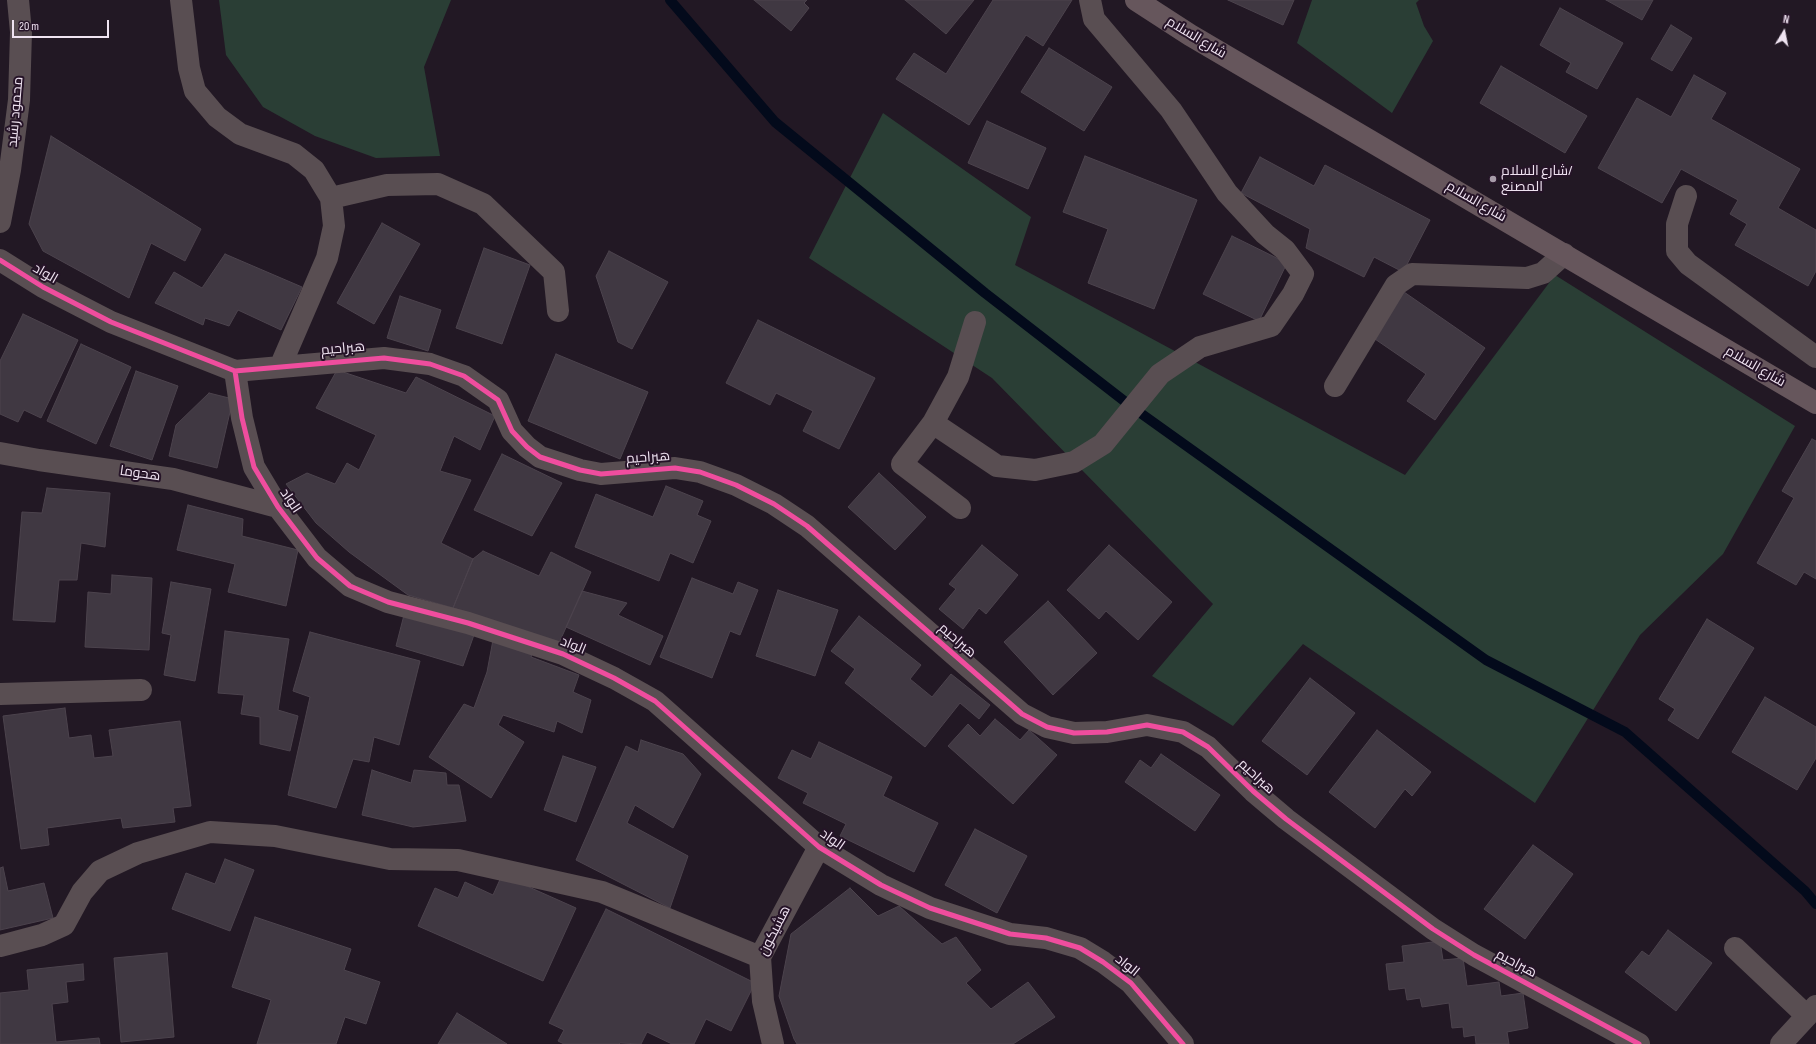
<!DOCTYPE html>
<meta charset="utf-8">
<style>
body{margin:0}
#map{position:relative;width:1816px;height:1044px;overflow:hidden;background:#221824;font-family:"Sofia Sans Condensed",sans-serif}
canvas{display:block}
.north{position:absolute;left:1764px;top:12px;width:40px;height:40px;-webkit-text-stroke:3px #261428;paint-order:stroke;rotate:10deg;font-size:11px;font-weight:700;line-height:16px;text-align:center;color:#efe3f1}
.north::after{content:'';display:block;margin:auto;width:14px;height:18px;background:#efe3f1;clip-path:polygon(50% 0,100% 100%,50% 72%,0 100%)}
.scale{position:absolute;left:12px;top:20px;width:97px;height:18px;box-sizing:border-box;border:2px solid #efe3f1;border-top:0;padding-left:5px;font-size:12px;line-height:14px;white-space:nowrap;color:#efe3f1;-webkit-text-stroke:3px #261428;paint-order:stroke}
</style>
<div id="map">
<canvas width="1816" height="1044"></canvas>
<div class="north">N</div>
<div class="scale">20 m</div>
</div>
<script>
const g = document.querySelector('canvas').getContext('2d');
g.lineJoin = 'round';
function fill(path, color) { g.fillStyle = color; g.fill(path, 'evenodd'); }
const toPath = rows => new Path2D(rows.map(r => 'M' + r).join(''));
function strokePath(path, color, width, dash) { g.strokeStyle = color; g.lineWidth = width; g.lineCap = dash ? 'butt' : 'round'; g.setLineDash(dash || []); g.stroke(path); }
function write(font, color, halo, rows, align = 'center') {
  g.font = font + ' "Sofia Sans Condensed",Cairo,sans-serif'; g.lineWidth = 4; g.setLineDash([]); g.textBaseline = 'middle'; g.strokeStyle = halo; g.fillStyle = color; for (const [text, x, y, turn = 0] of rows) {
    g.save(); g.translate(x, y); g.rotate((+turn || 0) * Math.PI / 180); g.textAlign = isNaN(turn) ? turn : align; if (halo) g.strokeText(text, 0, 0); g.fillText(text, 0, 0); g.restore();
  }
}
const green = toPath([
 [219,0,451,0,424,67,440,156,376,158,315,136,263,107,226,55],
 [1312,0,1419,0,1416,3,1424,26,1433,41,1392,113,1297,43],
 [883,113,1031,217,1015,265,1405,475,1555,275,1795,426,1723,554,1640,635,1535,803,1303,644,1233,726,1152,676,1213,604,992,378,809,258]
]);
const stream = toPath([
 [670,0,775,122,985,293,1132,407,1486,660,1625,732,1805,891,1816,904]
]);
const building = toPath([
 [754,0,807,0,804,3,809,8,791,31,754,0],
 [905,0,974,0,946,34,905,0],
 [993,0,1072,0,1043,46,1026,35,969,125,896,79,914,53,946,74,993,0],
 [1228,0,1294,0,1283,25,1228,0],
 [1606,0,1653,0,1642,20,1606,0],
 [1560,8,1623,43,1597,89,1566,72,1571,63,1540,45,1560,8],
 [1671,25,1692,38,1672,71,1651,59,1671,25],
 [1049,48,1112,87,1084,131,1021,92,1049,48],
 [1501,66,1587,116,1565,153,1480,103,1501,66],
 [1694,75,1726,93,1711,119,1800,169,1778,208,1816,230,1816,271,1808,286,1735,245,1747,224,1730,214,1738,200,1681,169,1662,203,1598,168,1637,98,1671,117,1694,75],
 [987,121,1046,148,1028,189,968,163,987,121],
 [51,136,201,229,185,261,151,243,129,298,43,251,29,224,51,136],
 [1085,156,1197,200,1154,309,1088,283,1108,229,1063,212,1085,156],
 [1260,157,1314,186,1325,165,1430,220,1403,272,1374,257,1364,277,1306,248,1310,229,1241,193,1260,157],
 [382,223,420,244,374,324,337,303,382,223],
 [1232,236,1287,263,1259,321,1203,294,1232,236],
 [484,248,530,265,502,344,456,328,484,248],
 [609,251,668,282,632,349,618,342,596,276,609,251],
 [225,254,302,287,281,330,238,310,229,326,205,318,203,325,155,303,174,272,202,288,225,254],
 [1404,292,1485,348,1435,420,1407,401,1426,374,1372,337,1404,292],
 [400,296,441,310,428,351,387,338,400,296],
 [23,314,78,340,41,418,24,410,18,422,0,414,0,361,23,314],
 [758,320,875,378,839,449,803,431,813,411,776,393,770,405,726,383,758,320],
 [81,344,131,367,96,444,47,421,81,344],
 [556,354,648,392,620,459,528,421,556,354],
 [337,370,406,393,416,377,495,416,480,450,454,436,440,471,471,480,441,543,473,559,453,608,408,595,349,552,316,523,286,484,307,473,335,484,347,463,359,470,376,435,316,408,337,370],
 [136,371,178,386,152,460,110,446,136,371],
 [209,393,233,399,217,468,169,456,176,425,209,393],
 [1812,439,1816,441,1816,579,1804,572,1796,585,1757,563,1794,498,1782,491,1812,439],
 [502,454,562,483,532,536,474,510,502,454],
 [879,473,926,517,895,550,848,507,879,473],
 [666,486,703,501,697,515,711,521,693,563,670,553,659,581,575,547,596,494,653,517,666,486],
 [47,488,110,493,105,547,81,543,77,580,59,580,55,622,13,620,22,512,42,513,47,488],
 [188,505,243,519,242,536,298,550,286,606,228,592,235,564,177,550,188,505],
 [982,545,1018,575,986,614,979,608,963,629,939,609,956,589,949,584,982,545],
 [1109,545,1172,602,1138,640,1106,611,1099,619,1067,590,1109,545],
 [483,551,539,576,551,552,591,572,559,643,453,608,473,559,483,551],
 [112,575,152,578,149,650,85,647,88,592,111,594,112,575],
 [692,578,733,594,738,582,758,590,740,635,730,631,712,678,660,657,692,578],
 [171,582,211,589,195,681,164,675,171,635,162,633,171,582],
 [778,590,838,610,815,676,756,656,778,590],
 [582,591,627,603,618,615,663,636,650,665,566,627,582,591],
 [1048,601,1097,653,1053,695,1004,642,1048,601],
 [404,615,475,632,463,666,396,646,404,615],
 [859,616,921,665,910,679,932,697,951,674,990,705,979,719,960,703,925,747,845,683,855,669,831,651,859,616],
 [1707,619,1754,648,1698,739,1668,720,1675,709,1659,699,1707,619],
 [225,631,289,639,278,710,298,716,290,751,260,744,260,717,241,714,244,695,218,693,225,631],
 [310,632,420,661,399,745,374,737,369,762,353,759,336,808,288,795,310,697,293,691,310,632],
 [493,640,534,650,531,657,579,675,573,692,591,700,582,733,557,721,554,732,503,715,498,725,524,742,491,798,429,757,464,704,474,708,487,672,493,640],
 [1310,678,1355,713,1307,775,1262,741,1310,678],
 [1765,697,1816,727,1816,758,1797,790,1732,752,1765,697],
 [65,708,69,738,91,735,94,758,113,756,109,730,180,721,191,806,173,808,175,822,123,828,121,818,47,828,49,845,21,849,3,716,65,708],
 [995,719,1020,740,1029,730,1057,755,1013,804,948,746,968,724,980,736,995,719],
 [1377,730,1431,772,1412,796,1405,789,1375,828,1329,792,1377,730],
 [641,740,683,754,701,774,673,828,635,805,627,823,688,856,670,908,576,860,626,746,638,752,641,740],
 [819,742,892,777,883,796,938,823,914,872,840,836,846,824,803,803,808,793,778,778,792,750,811,759,819,742],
 [1161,754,1220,795,1195,831,1125,782,1140,760,1151,768,1161,754],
 [563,756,596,767,576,822,544,810,563,756],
 [372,770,411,783,414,770,446,773,447,785,459,785,466,821,413,827,362,815,372,770],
 [975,829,1027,856,997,913,945,885,975,829],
 [1533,845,1573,874,1525,939,1484,909,1533,845],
 [225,859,254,870,230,931,172,909,186,873,215,884,225,859],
 [3,867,8,891,44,883,53,918,0,930,0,868,3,867],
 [502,875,576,908,543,981,418,926,435,888,458,898,465,882,493,895,502,875],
 [850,888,878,916,899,906,942,944,956,937,981,970,966,983,991,1009,1028,982,1055,1017,1013,1044,797,1044,794,1039,779,996,791,934,850,888],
 [606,909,755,983,731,1031,706,1019,694,1044,672,1044,647,1032,641,1044,620,1043,619,1044,564,1044,558,1041,564,1030,549,1023,606,909],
 [255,917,351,949,344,970,380,982,366,1024,345,1017,336,1044,257,1044,271,1000,232,987,255,917],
 [1668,930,1712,963,1676,1011,1625,972,1642,951,1649,956,1668,930],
 [1440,941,1443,960,1463,958,1467,986,1499,982,1501,996,1523,993,1528,1028,1507,1032,1509,1044,1476,1044,1475,1035,1464,1037,1463,1027,1452,1028,1449,1003,1422,1007,1420,998,1407,1000,1405,988,1389,990,1386,964,1404,962,1402,946,1440,941],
 [167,953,174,1037,121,1042,114,958,167,953],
 [83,964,84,980,66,982,68,1002,52,1004,56,1042,99,1038,100,1044,0,1044,0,993,29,990,27,970,83,964],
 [457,1013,507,1044,438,1044,457,1013]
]);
const minor = toPath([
 [181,0,189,68,195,91,217,117,240,134,294,154,314,170,331,198,334,226,327,258,280,367],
 [1686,196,1677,224,1677,251,1688,264,1816,357],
 [331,198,387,185,438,184,483,204,554,272,558,311],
 [0,222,10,170,19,100,21,32,18,0],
 [0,260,43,287,111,322,235,371,242,418,254,467,278,507,317,558,350,586,388,602,468,623,563,654,614,678,655,701,819,847,881,885,930,908,1010,934,1046,938,1080,948,1103,962,1131,983,1183,1044],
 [235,371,384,358,430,364,464,376,498,400,512,431,527,447,540,457,580,470,601,474,675,468,700,472,736,485,774,504,807,526,1022,714,1047,727,1074,733,1107,732,1147,725,1183,732,1208,747,1253,791,1286,819,1433,929,1474,955,1639,1044],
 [1335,386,1396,285,1412,274,1527,278,1543,273,1564,254],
 [933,423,997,466,1035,470,1074,462,1103,444,1160,374,1200,347,1271,326,1293,294,1303,274,1285,250,1265,234,1227,193,1171,110,1094,19,1090,0],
 [0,453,39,460,173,479,278,507],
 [960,508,902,464,933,423,958,377,975,322],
 [0,694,141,690],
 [0,946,42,935,64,925,82,892,100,871,138,853,210,832,275,836,390,859,458,860,602,892,760,957],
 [1735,948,1807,1016],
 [773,1044,763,1001,760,957,819,847],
 [1781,1044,1816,1006]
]);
const major = toPath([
 [1136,0,1190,35,1816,403]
]);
const cycleway = toPath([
 [0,260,43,287,111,322,235,371,242,418,254,467,278,507,317,558,350,586,388,602,468,623,563,654,614,678,655,701,819,847,881,885,930,908,1010,934,1046,938,1080,948,1103,962,1131,983,1183,1044],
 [235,371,384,358,430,364,464,376,498,400,512,431,527,447,540,457,580,470,601,474,675,468,700,472,736,485,774,504,807,526,1022,714,1047,727,1074,733,1107,732,1147,725,1183,732,1208,747,1253,791,1286,819,1433,929,1474,955,1639,1044]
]);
const markers = [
 [1493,179,4,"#a79ca9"]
];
const streetNames = [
 ["شارع السلام",1196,38,31],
 ["محمود رشيد",16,112,-85],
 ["شارع السلام",1476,202,30],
 ["الواد",45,274,30],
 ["هبراحيم",343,349,-5],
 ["شارع السلام",1755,367,30],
 ["هبراحيم",648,458,-4],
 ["هحوما",140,474,8],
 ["الواد",290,501,56],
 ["هبراحيم",957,641,41],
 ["الواد",573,646,22],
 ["هبراحيم",1256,777,43],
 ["الواد",832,840,35],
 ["هشيكون",775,931,-63],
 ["هبراحيم",1516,964,28],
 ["الواد",1127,966,39]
];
const poiNames = [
 ["شارع السلام/",1501,171],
 ["المصنع",1501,187]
];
fill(green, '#2a3e35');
strokePath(stream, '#030a1b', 10);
fill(building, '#403842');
strokePath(building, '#4c434d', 1);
strokePath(minor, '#594e52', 22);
strokePath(major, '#66565c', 22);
strokePath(cycleway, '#ef4d9e', 5);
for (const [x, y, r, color] of markers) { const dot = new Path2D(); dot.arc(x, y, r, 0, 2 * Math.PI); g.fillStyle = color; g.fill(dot); strokePath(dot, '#261428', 1.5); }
write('14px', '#efe3f1', '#261428', streetNames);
write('14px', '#efe3f1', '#261428', poiNames, 'left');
</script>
